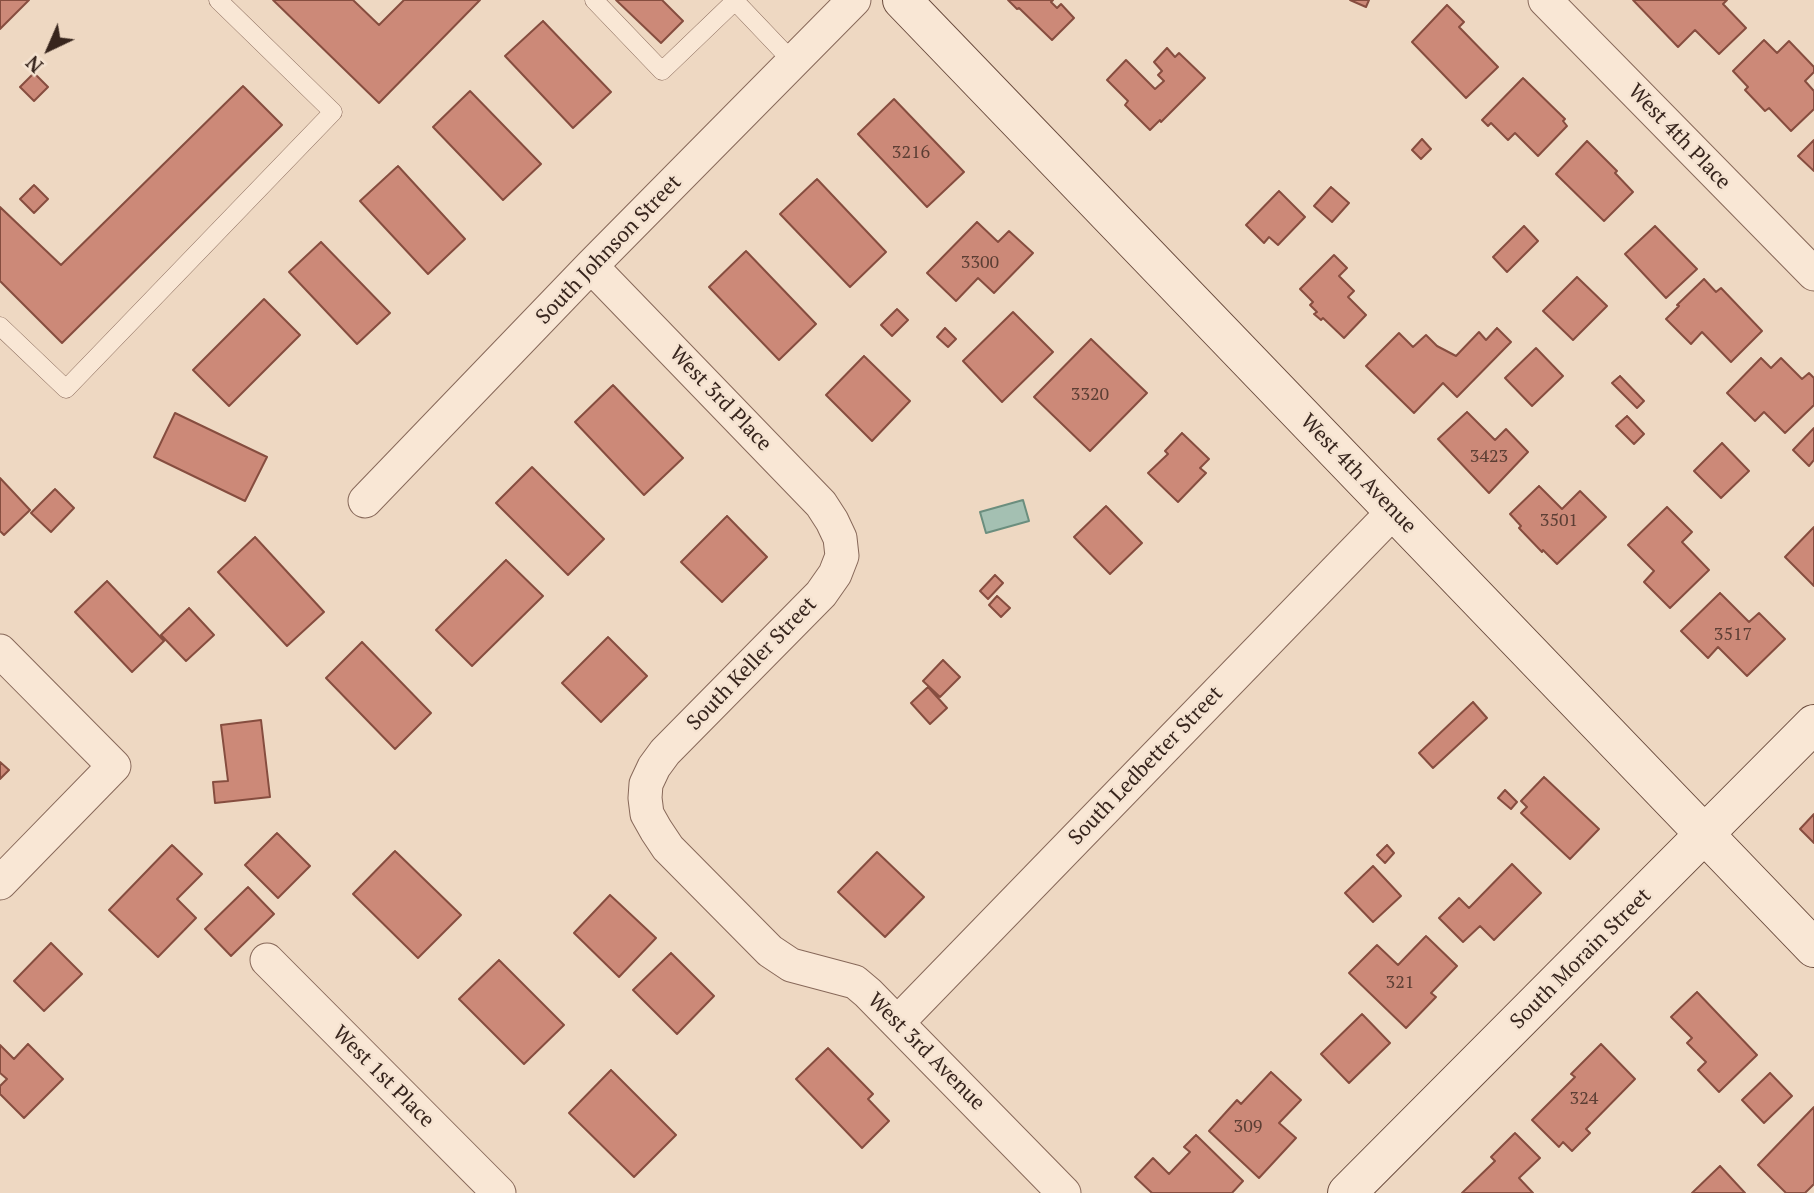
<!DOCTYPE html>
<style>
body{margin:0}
#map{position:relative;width:1814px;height:1193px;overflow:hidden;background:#eed8c2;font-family:"PT Serif",serif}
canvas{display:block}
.north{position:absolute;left:14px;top:14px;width:70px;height:70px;-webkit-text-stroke:5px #f5e3d1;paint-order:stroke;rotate:224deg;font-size:19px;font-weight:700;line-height:28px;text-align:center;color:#37251d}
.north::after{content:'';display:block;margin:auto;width:24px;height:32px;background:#37251d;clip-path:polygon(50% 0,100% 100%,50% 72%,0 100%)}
</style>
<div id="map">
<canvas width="1814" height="1193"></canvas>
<div class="north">N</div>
</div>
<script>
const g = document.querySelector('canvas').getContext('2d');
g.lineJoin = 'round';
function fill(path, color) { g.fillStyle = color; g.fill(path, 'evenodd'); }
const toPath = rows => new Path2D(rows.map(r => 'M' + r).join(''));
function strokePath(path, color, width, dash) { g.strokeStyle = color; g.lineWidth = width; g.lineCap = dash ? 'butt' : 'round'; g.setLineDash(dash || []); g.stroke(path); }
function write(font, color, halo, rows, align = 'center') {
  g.font = font + ' "PT Serif",serif'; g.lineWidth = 5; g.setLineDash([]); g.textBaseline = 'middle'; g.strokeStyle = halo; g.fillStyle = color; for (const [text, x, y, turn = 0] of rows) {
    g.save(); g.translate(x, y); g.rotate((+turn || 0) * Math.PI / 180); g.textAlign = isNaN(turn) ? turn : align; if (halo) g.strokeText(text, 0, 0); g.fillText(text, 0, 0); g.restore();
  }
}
const water = toPath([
 [1023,500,1029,521,986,533,980,512,1023,500]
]);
const building = toPath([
 [0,0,29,0,0,29,0,0],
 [273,0,353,0,379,25,404,0,480,0,379,103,273,0],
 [616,0,662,0,683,21,661,43,616,0],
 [1008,0,1053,0,1051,2,1057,8,1061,4,1074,18,1052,40,1019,8,1017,9,1008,0],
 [1350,0,1369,0,1366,7,1350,0],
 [1633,0,1727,0,1723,4,1746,28,1719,54,1695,30,1678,47,1633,0],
 [1447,5,1464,22,1459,27,1498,67,1466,98,1412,42,1447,5],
 [543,21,611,92,573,128,505,56,543,21],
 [1764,40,1777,53,1789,41,1814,67,1814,72,1805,81,1814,91,1814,109,1791,131,1769,108,1765,111,1745,90,1748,87,1733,71,1764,40],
 [1167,48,1175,57,1179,53,1205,78,1161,122,1160,120,1150,130,1125,105,1128,101,1107,80,1126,60,1155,89,1164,81,1158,75,1162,71,1154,62,1167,48],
 [34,73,48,87,34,101,20,87,34,73],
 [1523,78,1565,119,1563,121,1567,126,1538,156,1515,133,1508,140,1491,123,1488,126,1482,120,1523,78],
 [243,86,282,125,62,343,0,281,0,207,61,265,243,86],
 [470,91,541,164,503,200,433,127,470,91],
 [894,99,964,172,927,207,858,134,894,99],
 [1422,139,1431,149,1421,159,1412,150,1422,139],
 [1814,140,1814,171,1798,156,1814,140],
 [1587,141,1617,171,1615,173,1633,192,1604,221,1556,174,1587,141],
 [398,166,465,239,428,274,360,201,398,166],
 [817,179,886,252,850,287,780,214,817,179],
 [34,185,48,199,34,213,20,199,34,185],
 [1331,187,1349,203,1332,222,1314,206,1331,187],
 [1279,191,1305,217,1278,245,1269,237,1264,243,1246,225,1279,191],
 [977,222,998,242,1009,231,1033,253,994,293,978,278,956,301,927,273,977,222],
 [1524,226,1538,241,1507,272,1493,257,1524,226],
 [1655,226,1697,269,1666,298,1625,254,1655,226],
 [321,242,390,313,357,344,289,272,321,242],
 [746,251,816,324,779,360,709,287,746,251],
 [1334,255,1347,268,1339,276,1354,291,1348,297,1366,315,1344,338,1323,318,1321,320,1314,314,1317,312,1310,305,1313,302,1300,289,1334,255],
 [1577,277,1607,306,1573,340,1543,311,1577,277],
 [1704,279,1716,292,1721,288,1762,331,1731,362,1702,332,1691,344,1666,319,1679,306,1677,305,1704,279],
 [264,299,300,335,229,406,193,370,264,299],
 [897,309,908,320,892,336,881,325,897,309],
 [1013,312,1053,352,1002,402,963,361,1013,312],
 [945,328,956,339,948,347,937,337,945,328],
 [1497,328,1511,342,1457,397,1443,383,1414,413,1366,366,1399,333,1413,347,1426,335,1437,346,1456,356,1479,332,1486,340,1497,328],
 [1091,339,1147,393,1090,451,1034,397,1091,339],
 [1536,348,1563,376,1532,406,1505,378,1536,348],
 [864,356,910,401,872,441,826,395,864,356],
 [1761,358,1771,368,1781,358,1802,379,1809,373,1814,378,1814,405,1785,433,1764,412,1755,421,1727,393,1761,358],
 [1620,376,1644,401,1637,408,1612,383,1620,376],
 [613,385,683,458,644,495,575,422,613,385],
 [1467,412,1495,440,1506,429,1528,452,1489,493,1438,439,1467,412],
 [175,413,267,457,245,501,154,457,175,413],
 [1627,416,1644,434,1634,444,1616,426,1627,416],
 [1814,428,1814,460,1809,466,1793,450,1814,428],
 [1182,433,1209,459,1200,468,1206,473,1178,502,1148,473,1168,454,1165,451,1182,433],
 [1722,443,1749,471,1721,498,1694,471,1722,443],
 [532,467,604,539,568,575,496,503,532,467],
 [0,478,30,510,4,535,0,531,0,478],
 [1539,486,1562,509,1580,491,1606,517,1557,564,1543,550,1542,552,1519,528,1521,526,1510,514,1539,486],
 [55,489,74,508,51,532,31,513,55,489],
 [1106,506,1142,543,1110,574,1074,537,1106,506],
 [1667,507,1692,532,1682,542,1709,570,1670,608,1644,582,1654,571,1628,545,1667,507],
 [727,516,767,557,722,602,681,562,727,516],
 [1814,527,1814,586,1785,557,1814,527],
 [255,537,324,612,287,646,218,572,255,537],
 [506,560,543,596,472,666,436,630,506,560],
 [995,575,1003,583,988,599,980,591,995,575],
 [107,581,164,641,132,672,75,612,107,581],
 [1720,593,1749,622,1759,613,1785,639,1747,676,1718,647,1708,658,1681,631,1720,593],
 [997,596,1010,608,1001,617,989,605,997,596],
 [189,608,214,635,186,661,161,635,189,608],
 [608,637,647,676,601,722,562,683,608,637],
 [362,642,431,713,395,749,326,678,362,642],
 [943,660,960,677,940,697,923,681,943,660],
 [928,687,947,708,930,724,911,703,928,687],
 [1473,702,1487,718,1433,768,1419,753,1473,702],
 [261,720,270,797,215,803,213,782,228,781,221,725,261,720],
 [0,762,9,770,0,779,0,762],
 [1544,777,1599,829,1570,859,1521,813,1527,807,1521,801,1544,777],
 [1505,790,1517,802,1511,809,1498,798,1505,790],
 [1814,814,1814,843,1800,829,1814,814],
 [277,833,310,866,278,898,245,865,277,833],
 [172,845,202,874,177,899,196,918,158,957,109,910,172,845],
 [1387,845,1394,853,1385,863,1377,855,1387,845],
 [395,851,461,915,418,958,353,894,395,851],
 [877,852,924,897,885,937,838,892,877,852],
 [1512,864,1541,893,1494,940,1480,926,1463,942,1439,918,1459,898,1469,908,1512,864],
 [1373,866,1401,896,1373,922,1345,893,1373,866],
 [248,887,274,914,231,956,205,929,248,887],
 [610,895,656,938,619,977,574,933,610,895],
 [1426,936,1457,966,1431,993,1436,997,1406,1028,1349,973,1377,945,1398,965,1426,936],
 [51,943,82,974,44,1011,14,981,51,943],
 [671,953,714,996,677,1034,633,990,671,953],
 [499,960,564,1025,524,1064,459,999,499,960],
 [1697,992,1757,1055,1719,1092,1698,1070,1706,1062,1687,1043,1692,1038,1671,1017,1697,992],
 [1362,1014,1390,1043,1349,1083,1321,1054,1362,1014],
 [28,1044,63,1079,24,1118,0,1094,0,1086,7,1079,0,1073,0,1045,14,1059,28,1044],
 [1601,1044,1635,1079,1586,1129,1590,1133,1572,1151,1563,1142,1559,1147,1532,1120,1575,1077,1571,1074,1601,1044],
 [828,1048,873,1094,868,1099,889,1121,862,1148,796,1079,828,1048],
 [611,1070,676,1135,634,1177,569,1113,611,1070],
 [1271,1072,1301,1100,1279,1123,1296,1138,1259,1178,1209,1131,1237,1100,1241,1104,1271,1072],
 [1770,1073,1792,1096,1764,1123,1742,1100,1770,1073],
 [1814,1107,1814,1184,1805,1193,1786,1193,1758,1165,1814,1107],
 [1515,1133,1540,1158,1519,1178,1533,1193,1462,1193,1495,1161,1491,1157,1515,1133],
 [1196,1135,1243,1181,1232,1193,1152,1193,1135,1177,1153,1158,1169,1174,1190,1152,1184,1147,1196,1135],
 [1720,1166,1745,1193,1692,1193,1720,1166]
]);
const lane = toPath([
 [594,0,662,71,735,1],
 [737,0,735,1,793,62],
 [0,326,66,389,333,112,218,0]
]);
const street = toPath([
 [1545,0,1814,274],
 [591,266,821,504,832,521,840,538,842,556,835,574,821,594,665,752,654,767,646,784,645,798,647,814,656,830,668,848,770,951,791,965,855,982,868,993,1064,1193],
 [365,501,591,266,854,0],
 [0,651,114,766,0,883],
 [267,960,499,1193],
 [898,1022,1394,511]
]);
const secondary = toPath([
 [902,0,1814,948],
 [1347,1193,1814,724]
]);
const numberNames = [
 ["3216",911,153],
 ["3300",980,263],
 ["3320",1090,395],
 ["3423",1489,457],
 ["3501",1559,521],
 ["3517",1733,635],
 ["321",1400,983],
 ["324",1584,1099],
 ["309",1248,1127]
];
const streetNames = [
 ["West 4th Place",1679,137,46],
 ["South Johnson Street",609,250,-46],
 ["West 3rd Place",720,399,46],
 ["West 4th Avenue",1358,474,46],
 ["South Keller Street",752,664,-46],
 ["South Ledbetter Street",1146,766,-46],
 ["South Morain Street",1581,959,-45],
 ["West 3rd Avenue",926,1052,45],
 ["West 1st Place",383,1077,45]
];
fill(water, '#a4c0b2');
strokePath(water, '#6b8e7e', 2);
fill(building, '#cc8978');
strokePath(building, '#864d3f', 2);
strokePath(lane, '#876859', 19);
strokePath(street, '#876859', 35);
strokePath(secondary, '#694a3c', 40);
strokePath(lane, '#f9e7d5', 18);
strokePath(street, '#f9e7d5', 33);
strokePath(secondary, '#f9e7d5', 38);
write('18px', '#5c3e34', null, numberNames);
write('21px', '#37251d', '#f5e3d1', streetNames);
</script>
